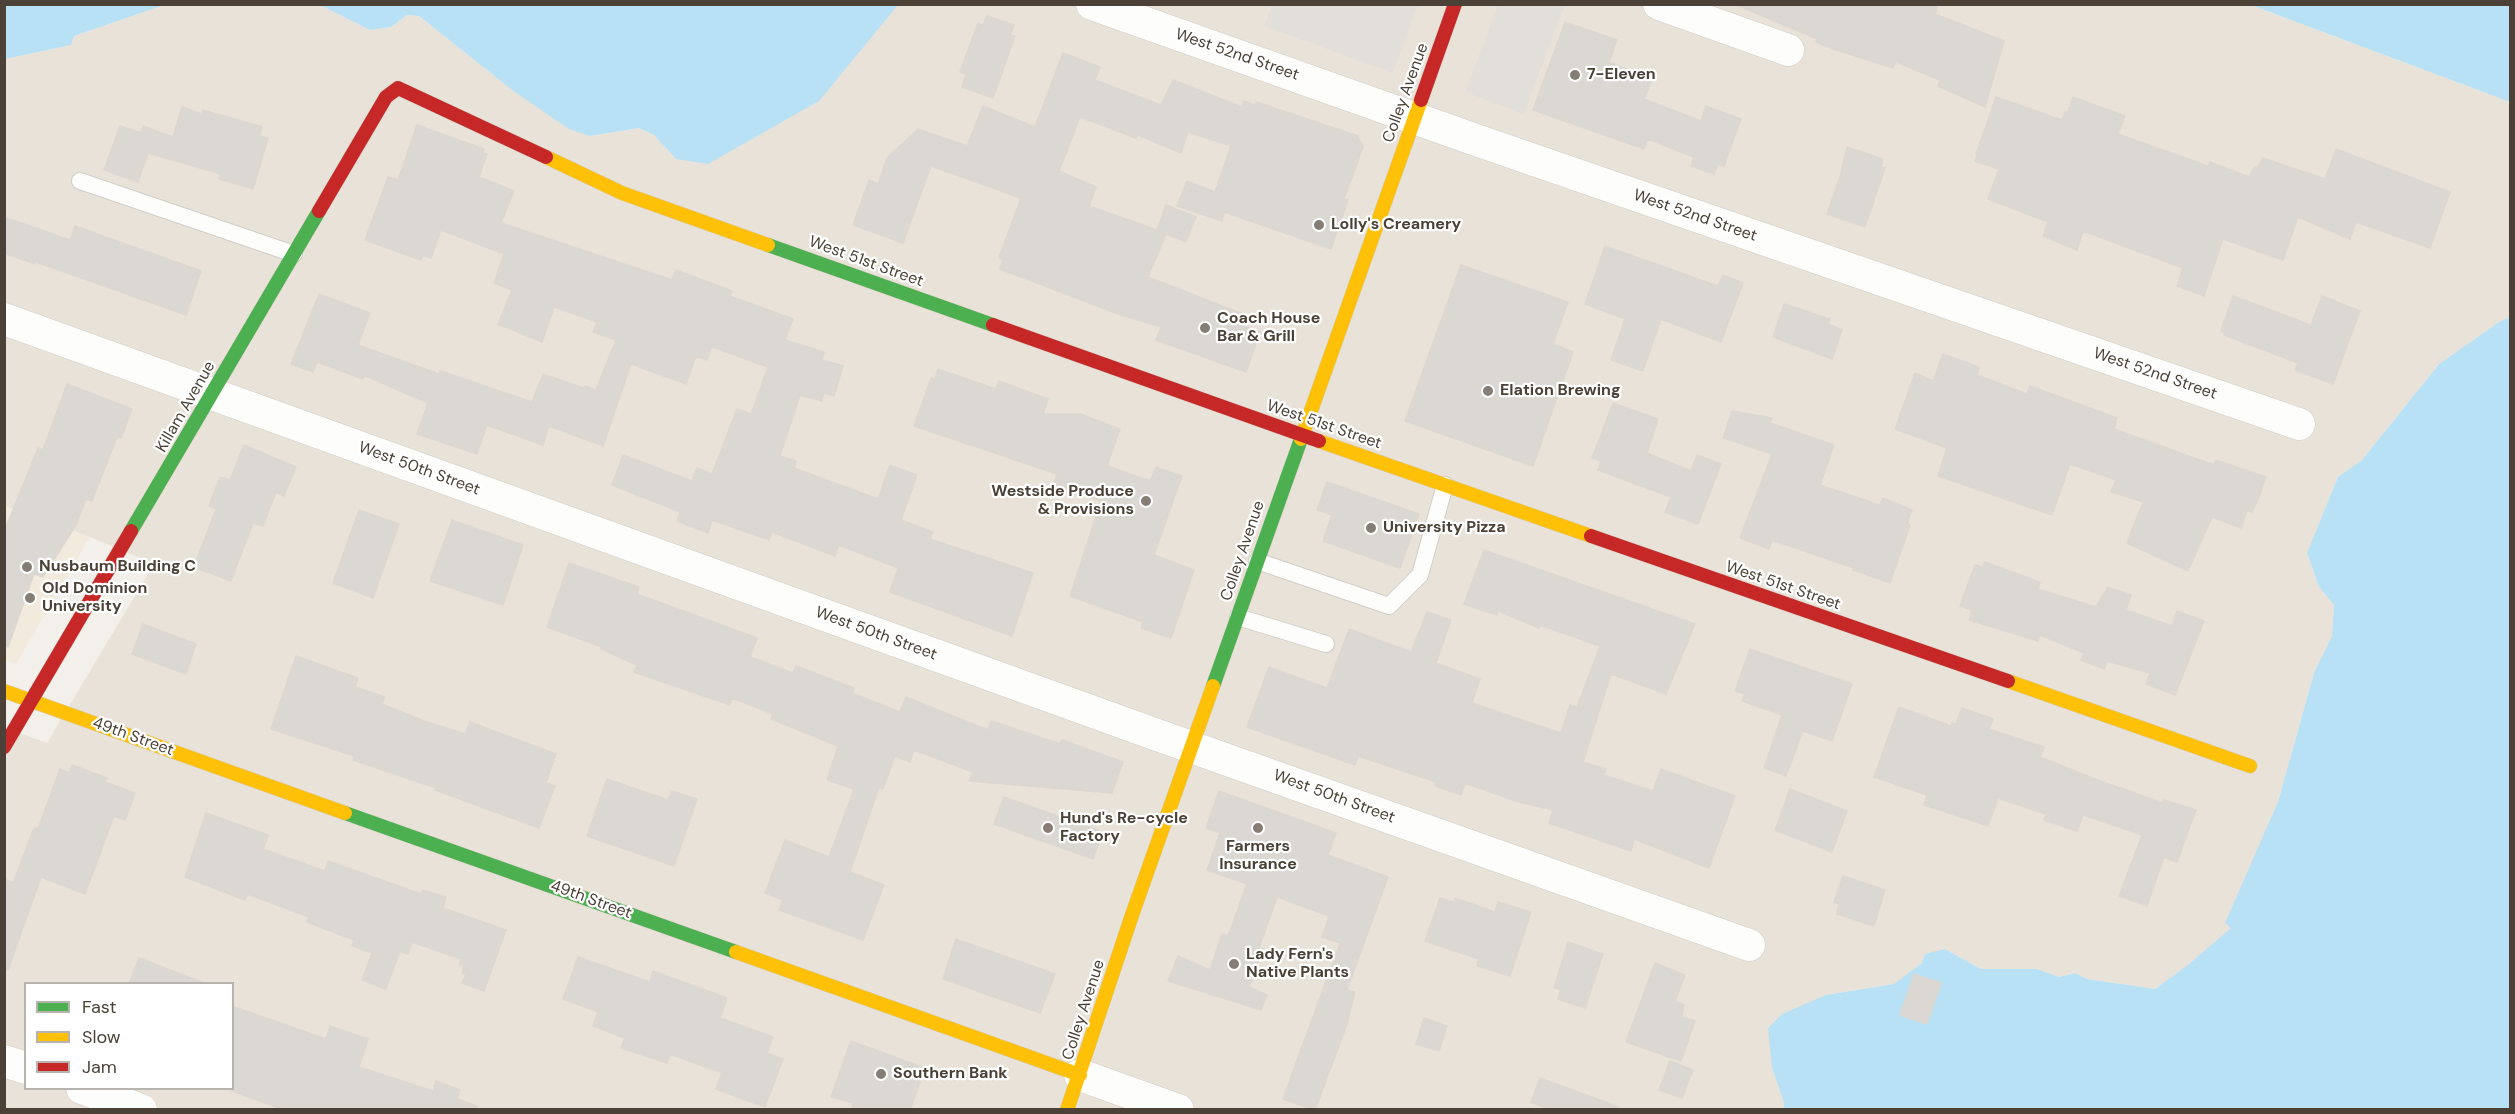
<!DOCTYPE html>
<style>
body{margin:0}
#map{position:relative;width:2515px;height:1114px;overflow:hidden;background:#f3f0ec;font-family:"DM Sans",sans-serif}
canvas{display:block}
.frame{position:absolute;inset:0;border:6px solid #4b4136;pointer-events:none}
.legend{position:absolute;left:24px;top:982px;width:210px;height:108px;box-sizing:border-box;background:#fff;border:2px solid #b7b3af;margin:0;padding:8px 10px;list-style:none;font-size:18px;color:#4b4136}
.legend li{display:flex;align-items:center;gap:12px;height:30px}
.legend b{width:30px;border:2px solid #b7b3af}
</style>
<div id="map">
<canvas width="2515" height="1114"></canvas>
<div class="frame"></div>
<ul class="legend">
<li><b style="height:8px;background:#4caf50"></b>Fast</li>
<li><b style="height:8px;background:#ffc107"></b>Slow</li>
<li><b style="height:8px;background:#c62828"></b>Jam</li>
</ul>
</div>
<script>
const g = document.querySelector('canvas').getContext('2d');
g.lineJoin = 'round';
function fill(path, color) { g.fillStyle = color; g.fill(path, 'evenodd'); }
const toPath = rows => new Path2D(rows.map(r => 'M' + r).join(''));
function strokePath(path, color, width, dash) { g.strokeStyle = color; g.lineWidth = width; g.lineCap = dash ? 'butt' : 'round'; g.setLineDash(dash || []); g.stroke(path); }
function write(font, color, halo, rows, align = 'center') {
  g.font = font + ' "DM Sans",sans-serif'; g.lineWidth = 4.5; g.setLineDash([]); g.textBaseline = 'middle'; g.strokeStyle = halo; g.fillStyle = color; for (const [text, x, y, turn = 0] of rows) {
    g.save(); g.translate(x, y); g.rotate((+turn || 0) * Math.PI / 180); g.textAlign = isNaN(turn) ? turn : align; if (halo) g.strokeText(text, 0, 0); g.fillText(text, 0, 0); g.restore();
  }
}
const residential = toPath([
 [164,5,320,5,370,30,391,27,407,15,419,16,512,90,590,136,639,128,654,135,676,159,888,15,898,5,2251,5,2510,102,2510,317,2499,322,2439,364,2362,460,2338,477,2307,553,2319,587,2334,605,2332,636,2314,673,2278,802,2232,928,2189,964,2155,989,2087,979,2075,973,2059,977,2037,969,1981,969,1945,949,1922,963,1894,984,1826,995,1772,1068,1784,1103,1783,1109,5,1109,5,728,47,743,154,564,90,537,5,506,4,59,71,45,74,36],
 [26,984,232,984,232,1088,26,1088]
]);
const education = toPath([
 [4,506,90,537,16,664,5,660]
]);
const parking = toPath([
 [1272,5,1272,4,1418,5,1393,73,1264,26],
 [1498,5,1565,5,1524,114,1465,92]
]);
const water = toPath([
 [4,5,5,4,164,5,74,36,71,45,5,59],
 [320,5,898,5,819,101,708,164,676,159,654,135,639,128,590,136,569,129,512,90,419,16,407,15,391,27,370,30],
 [2251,5,2510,5,2510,102],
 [2510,317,2510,1109,1783,1109,1784,1103,1772,1068,1768,1028,1782,1014,1826,995,1894,984,1922,963,1925,954,1945,949,1981,969,2037,969,2059,977,2075,973,2087,979,2155,989,2189,964,2231,928,2225,923,2278,802,2314,673,2332,636,2334,605,2319,587,2307,553,2338,477,2362,460,2439,364,2499,322]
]);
const building = toPath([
 [1734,4,1938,4,1935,14,2004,41,1985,107,1938,86,1940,80,1896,62,1893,68,1836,50,1816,42,1817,39,1734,4],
 [987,16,1014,25,1010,35,1015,36,993,98,962,87,966,74,960,72,978,23,983,25,987,16],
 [1565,22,1617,40,1609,62,1652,79,1644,99,1701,121,1706,106,1741,119,1724,166,1718,164,1714,174,1691,166,1694,157,1648,139,1644,149,1533,110,1565,22],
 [1063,53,1100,67,1095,80,1161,105,1173,80,1242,107,1244,101,1255,105,1256,102,1358,136,1363,147,1344,199,1348,200,1331,249,1224,212,1222,221,1177,206,1187,181,1215,192,1231,146,1188,132,1181,153,1138,135,1136,138,1080,117,1059,171,1096,187,1089,206,1157,230,1166,205,1196,217,1186,242,1166,234,1148,277,1243,314,1239,324,1260,332,1246,372,1156,340,1161,327,1121,315,1000,269,1003,260,999,258,1021,198,931,166,903,243,853,225,869,180,878,184,887,158,918,129,967,146,983,106,1035,127,1063,53],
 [1996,97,2062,120,2065,112,2068,112,2073,97,2125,116,2118,134,2208,166,2210,162,2249,177,2254,167,2257,168,2263,158,2325,179,2336,149,2450,192,2430,248,2356,222,2350,239,2298,217,2283,260,2223,239,2204,296,2177,286,2183,268,2083,231,2077,250,2043,236,2048,222,1988,199,1999,169,1975,161,1978,154,1976,154,1996,97],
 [182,107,202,114,203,110,262,127,259,136,268,138,253,189,219,179,221,174,148,153,138,182,104,170,120,126,141,133,143,126,173,137,182,107],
 [417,125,484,149,483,153,487,154,479,177,514,191,501,223,672,280,676,270,732,291,730,296,793,319,785,340,824,352,822,360,843,366,834,396,824,393,822,401,800,395,780,456,796,461,794,468,878,499,890,465,917,475,901,520,933,532,930,539,1033,573,1012,636,890,592,898,568,839,545,835,556,772,532,769,540,712,520,708,533,677,521,680,512,612,485,623,455,692,481,697,468,712,474,737,409,751,414,768,367,712,347,707,360,696,356,686,384,631,364,603,446,549,426,543,445,487,425,477,454,417,434,428,403,364,375,363,379,317,362,313,372,291,364,319,294,370,313,358,345,439,374,440,371,444,372,532,402,543,374,584,388,585,386,596,390,616,340,593,332,597,322,554,307,542,342,498,324,512,290,494,283,504,254,441,230,431,258,423,255,421,260,365,240,388,177,398,180,417,125],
 [1847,147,1883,159,1881,167,1885,168,1865,227,1827,214,1840,177,1847,147],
 [4,217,70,240,75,226,201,271,186,315,36,262,35,264,4,253,4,217],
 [1605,246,1718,286,1723,275,1743,283,1721,342,1661,319,1643,371,1611,360,1625,319,1585,304,1605,246],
 [1461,265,1568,302,1553,344,1573,352,1533,466,1405,421,1461,265],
 [2233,296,2311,325,2322,296,2360,311,2333,384,2295,370,2298,363,2224,335,2224,332,2221,331,2233,296],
 [1784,304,1830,319,1828,324,1842,330,1832,359,1773,337,1784,304],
 [1943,354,1979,367,1977,375,2027,394,2030,386,2117,418,2114,429,2214,465,2216,460,2266,477,2257,502,2252,512,2247,510,2241,528,2212,517,2188,571,2127,543,2143,502,2111,492,2116,480,2070,464,2052,515,1938,476,1947,448,1895,429,1915,373,1933,381,1943,354],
 [938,369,996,389,999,381,1048,399,1043,414,1080,414,1120,429,1107,466,1150,481,1156,467,1182,476,1154,555,1194,570,1171,638,1141,628,1143,622,1070,596,1101,501,1054,484,1057,474,914,426,931,378,935,380,938,369],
 [67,384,132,409,121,438,117,437,92,501,86,499,76,525,43,577,34,574,8,647,4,646,4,532,38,448,43,450,67,384],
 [1613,403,1658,419,1647,453,1691,471,1697,455,1721,464,1698,524,1665,512,1671,497,1598,470,1601,461,1592,458,1613,403],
 [1732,411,1772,418,1770,423,1834,445,1820,485,1880,505,1883,498,1912,510,1907,524,1910,525,1890,583,1853,570,1854,568,1772,540,1769,549,1740,538,1772,454,1723,438,1732,411],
 [244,445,296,467,284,496,276,492,263,526,253,523,231,581,194,567,216,509,209,506,220,477,230,480,244,445],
 [1327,482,1419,514,1400,568,1323,541,1332,515,1317,510,1327,482],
 [359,510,399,524,373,598,333,583,359,510],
 [452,520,523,545,503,605,430,581,452,520],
 [1484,550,1695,624,1666,694,1611,674,1583,762,1606,769,1604,775,1653,791,1661,769,1735,796,1709,868,1634,839,1631,851,1549,823,1553,810,1518,802,1465,783,1461,795,1435,786,1436,782,1358,756,1355,765,1247,727,1269,667,1327,688,1349,629,1411,652,1427,612,1451,620,1436,663,1480,679,1472,703,1561,733,1570,705,1577,707,1600,646,1540,625,1539,628,1498,611,1497,615,1464,604,1484,550],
 [1985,562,2040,582,2038,589,2096,607,2108,587,2131,595,2126,610,2172,626,2177,611,2204,621,2175,695,2146,684,2150,673,2107,661,2104,669,2081,660,2084,653,2040,635,2038,641,1969,620,1972,610,1960,606,1975,565,1983,567,1985,562],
 [569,563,639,587,637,594,757,638,750,657,793,673,796,666,854,688,852,693,900,712,906,697,988,730,991,721,1060,744,1062,740,1123,762,1112,793,969,781,973,772,914,750,910,762,895,756,883,789,879,787,850,872,884,885,863,940,779,910,783,900,765,893,785,840,829,857,854,789,827,780,838,746,771,719,773,714,732,698,730,705,634,672,637,665,601,649,602,647,547,627,569,563],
 [143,624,196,644,186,674,132,654,143,624],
 [1750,649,1852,684,1832,741,1803,731,1786,776,1764,768,1782,715,1742,701,1745,694,1735,691,1750,649],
 [296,656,358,678,355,687,385,697,382,704,424,721,465,734,470,722,556,754,546,783,555,786,539,828,435,790,436,788,353,760,354,756,271,729,296,656],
 [1899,707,1951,726,1952,723,1956,724,1962,708,1993,719,1989,729,2044,747,2040,757,2095,779,2163,803,2164,800,2196,810,2177,862,2164,857,2147,906,2119,896,2142,835,2083,815,2077,831,2044,820,2046,814,1998,798,1988,826,1924,805,1927,795,1874,777,1899,707],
 [72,765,107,778,105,782,135,793,125,820,114,816,85,894,41,877,8,970,4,970,4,879,13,883,34,828,38,829,60,769,69,773,72,765],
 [607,779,668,800,672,791,697,799,674,866,587,836,607,779],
 [1790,789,1847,811,1832,852,1775,830,1790,789],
 [1219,791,1336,833,1328,855,1388,877,1347,990,1355,992,1346,1027,1315,1110,1283,1099,1340,943,1322,937,1329,916,1277,897,1259,948,1263,949,1249,987,1267,995,1261,1010,1168,981,1178,956,1210,970,1222,934,1228,936,1247,884,1207,870,1220,833,1206,828,1219,791],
 [1004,797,1103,832,1093,859,994,824,1004,797],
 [206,813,268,835,263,849,325,871,328,861,421,894,423,890,446,897,443,908,506,930,484,991,462,983,466,974,462,973,464,966,459,965,461,959,412,942,408,954,400,951,386,989,362,980,372,953,352,946,354,940,307,922,309,917,247,894,245,900,185,877,206,813],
 [1843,876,1885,890,1874,926,1837,914,1839,904,1834,902,1843,876],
 [1440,898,1454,902,1455,898,1495,912,1498,902,1531,912,1510,976,1477,966,1479,959,1425,941,1440,898],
 [956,939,1055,974,1040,1013,943,979,956,939],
 [1568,942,1603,954,1585,1008,1558,999,1561,990,1554,988,1568,942],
 [578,957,650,982,653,971,727,998,720,1018,773,1037,767,1053,783,1059,765,1107,716,1089,722,1073,670,1054,667,1063,621,1048,625,1038,593,1026,598,1012,563,999,578,957],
 [139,958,201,982,200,984,129,984,139,958],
 [1655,963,1685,975,1675,1001,1684,1005,1682,1017,1695,1021,1681,1061,1626,1042,1655,963],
 [1914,974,1941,983,1927,1024,1900,1015,1914,974],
 [232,1006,326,1039,330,1026,368,1039,359,1067,433,1091,436,1081,460,1090,457,1099,477,1106,476,1110,284,1110,232,1091,232,1006],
 [1424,1018,1447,1026,1439,1051,1416,1044,1424,1018],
 [851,1041,925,1068,910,1110,851,1110,853,1103,831,1097,851,1041],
 [1670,1061,1693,1070,1682,1098,1659,1090,1670,1061],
 [1540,1078,1619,1107,1618,1110,1551,1110,1531,1102,1540,1078]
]);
const lane = toPath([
 [80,181,294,254],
 [1257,561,1389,606,1420,575,1445,485],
 [1238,617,1326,644]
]);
const street = toPath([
 [1092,4,1476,140,2299,424],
 [1659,4,1788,50],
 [4,319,1160,736,1749,945],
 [4,1061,26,1068],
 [1080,1075,1178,1110],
 [82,1088,141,1110]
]);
const fast = toPath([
 [768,245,993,325],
 [131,531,319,211],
 [1213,686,1301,439],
 [345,813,736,952]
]);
const slow = toPath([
 [546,157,622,193,768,245],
 [1301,439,1421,100],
 [1319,441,1591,536],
 [2008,681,2250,766],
 [4,691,345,813],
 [736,952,1080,1075],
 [1067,1110,1132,915,1213,686]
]);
const jam = toPath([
 [1421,100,1455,4],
 [319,211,386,97,398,88,546,157],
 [993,325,1319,441],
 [1591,536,2008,681],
 [4,747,131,531]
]);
const markers = [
 [1575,75,6,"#867e76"],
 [1319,225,6,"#867e76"],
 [1205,328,6,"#867e76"],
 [1488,391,6,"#867e76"],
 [1146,501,6,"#867e76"],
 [1371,528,6,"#867e76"],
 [27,567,6,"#867e76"],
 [30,598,6,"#867e76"],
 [1048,828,6,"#867e76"],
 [1258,828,6,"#867e76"],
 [1234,964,6,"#867e76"],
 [881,1074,6,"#867e76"]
];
const streetNames = [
 ["West 52nd Street",1237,55,19],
 ["Colley Avenue",1406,93,-70],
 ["West 52nd Street",1695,216,19],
 ["West 51st Street",866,262,20],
 ["West 52nd Street",2155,374,19],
 ["Killam Avenue",186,407,-60],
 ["West 51st Street",1324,425,19],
 ["West 50th Street",419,469,20],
 ["Colley Avenue",1243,551,-71],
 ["West 51st Street",1783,586,19],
 ["West 50th Street",876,634,20],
 ["49th Street",133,737,20],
 ["West 50th Street",1334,797,20],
 ["49th Street",591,900,20],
 ["Colley Avenue",1084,1010,-72]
];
const poiNames = [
 ["7-Eleven",1587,75],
 ["Lolly's Creamery",1331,225],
 ["Coach House",1217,319],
 ["Bar & Grill",1217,337],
 ["Elation Brewing",1500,391],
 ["Westside Produce",1134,492,"right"],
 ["& Provisions",1134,510,"right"],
 ["University Pizza",1383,528],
 ["Nusbaum Building C",39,567],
 ["Old Dominion",42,589],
 ["University",42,607],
 ["Hund's Re-cycle",1060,819],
 ["Factory",1060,837],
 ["Farmers",1258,847,"center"],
 ["Insurance",1258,865,"center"],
 ["Lady Fern's",1246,955],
 ["Native Plants",1246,973],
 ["Southern Bank",893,1074]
];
fill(residential, '#e8e2d9');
fill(education, '#f2eadd');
fill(parking, '#e2dfdb');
fill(water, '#b8e1f5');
fill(building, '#dbd7d2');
strokePath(building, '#dcd7d1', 1.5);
strokePath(lane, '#d1cec9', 18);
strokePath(street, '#d1cec9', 33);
strokePath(fast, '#d3cdc2', 15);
strokePath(slow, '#d3cdc2', 15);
strokePath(jam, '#d3cdc2', 15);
strokePath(lane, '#fdfdfc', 16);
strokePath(street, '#fdfdfc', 32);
strokePath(fast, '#4caf50', 14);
strokePath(slow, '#ffc107', 14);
strokePath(jam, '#c62828', 14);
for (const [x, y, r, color] of markers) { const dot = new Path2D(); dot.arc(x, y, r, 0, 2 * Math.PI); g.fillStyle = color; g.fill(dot); strokePath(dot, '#fff', 2); }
write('16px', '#4b4136', '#fff', streetNames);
write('bold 16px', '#4b4136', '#fff', poiNames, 'left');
</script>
